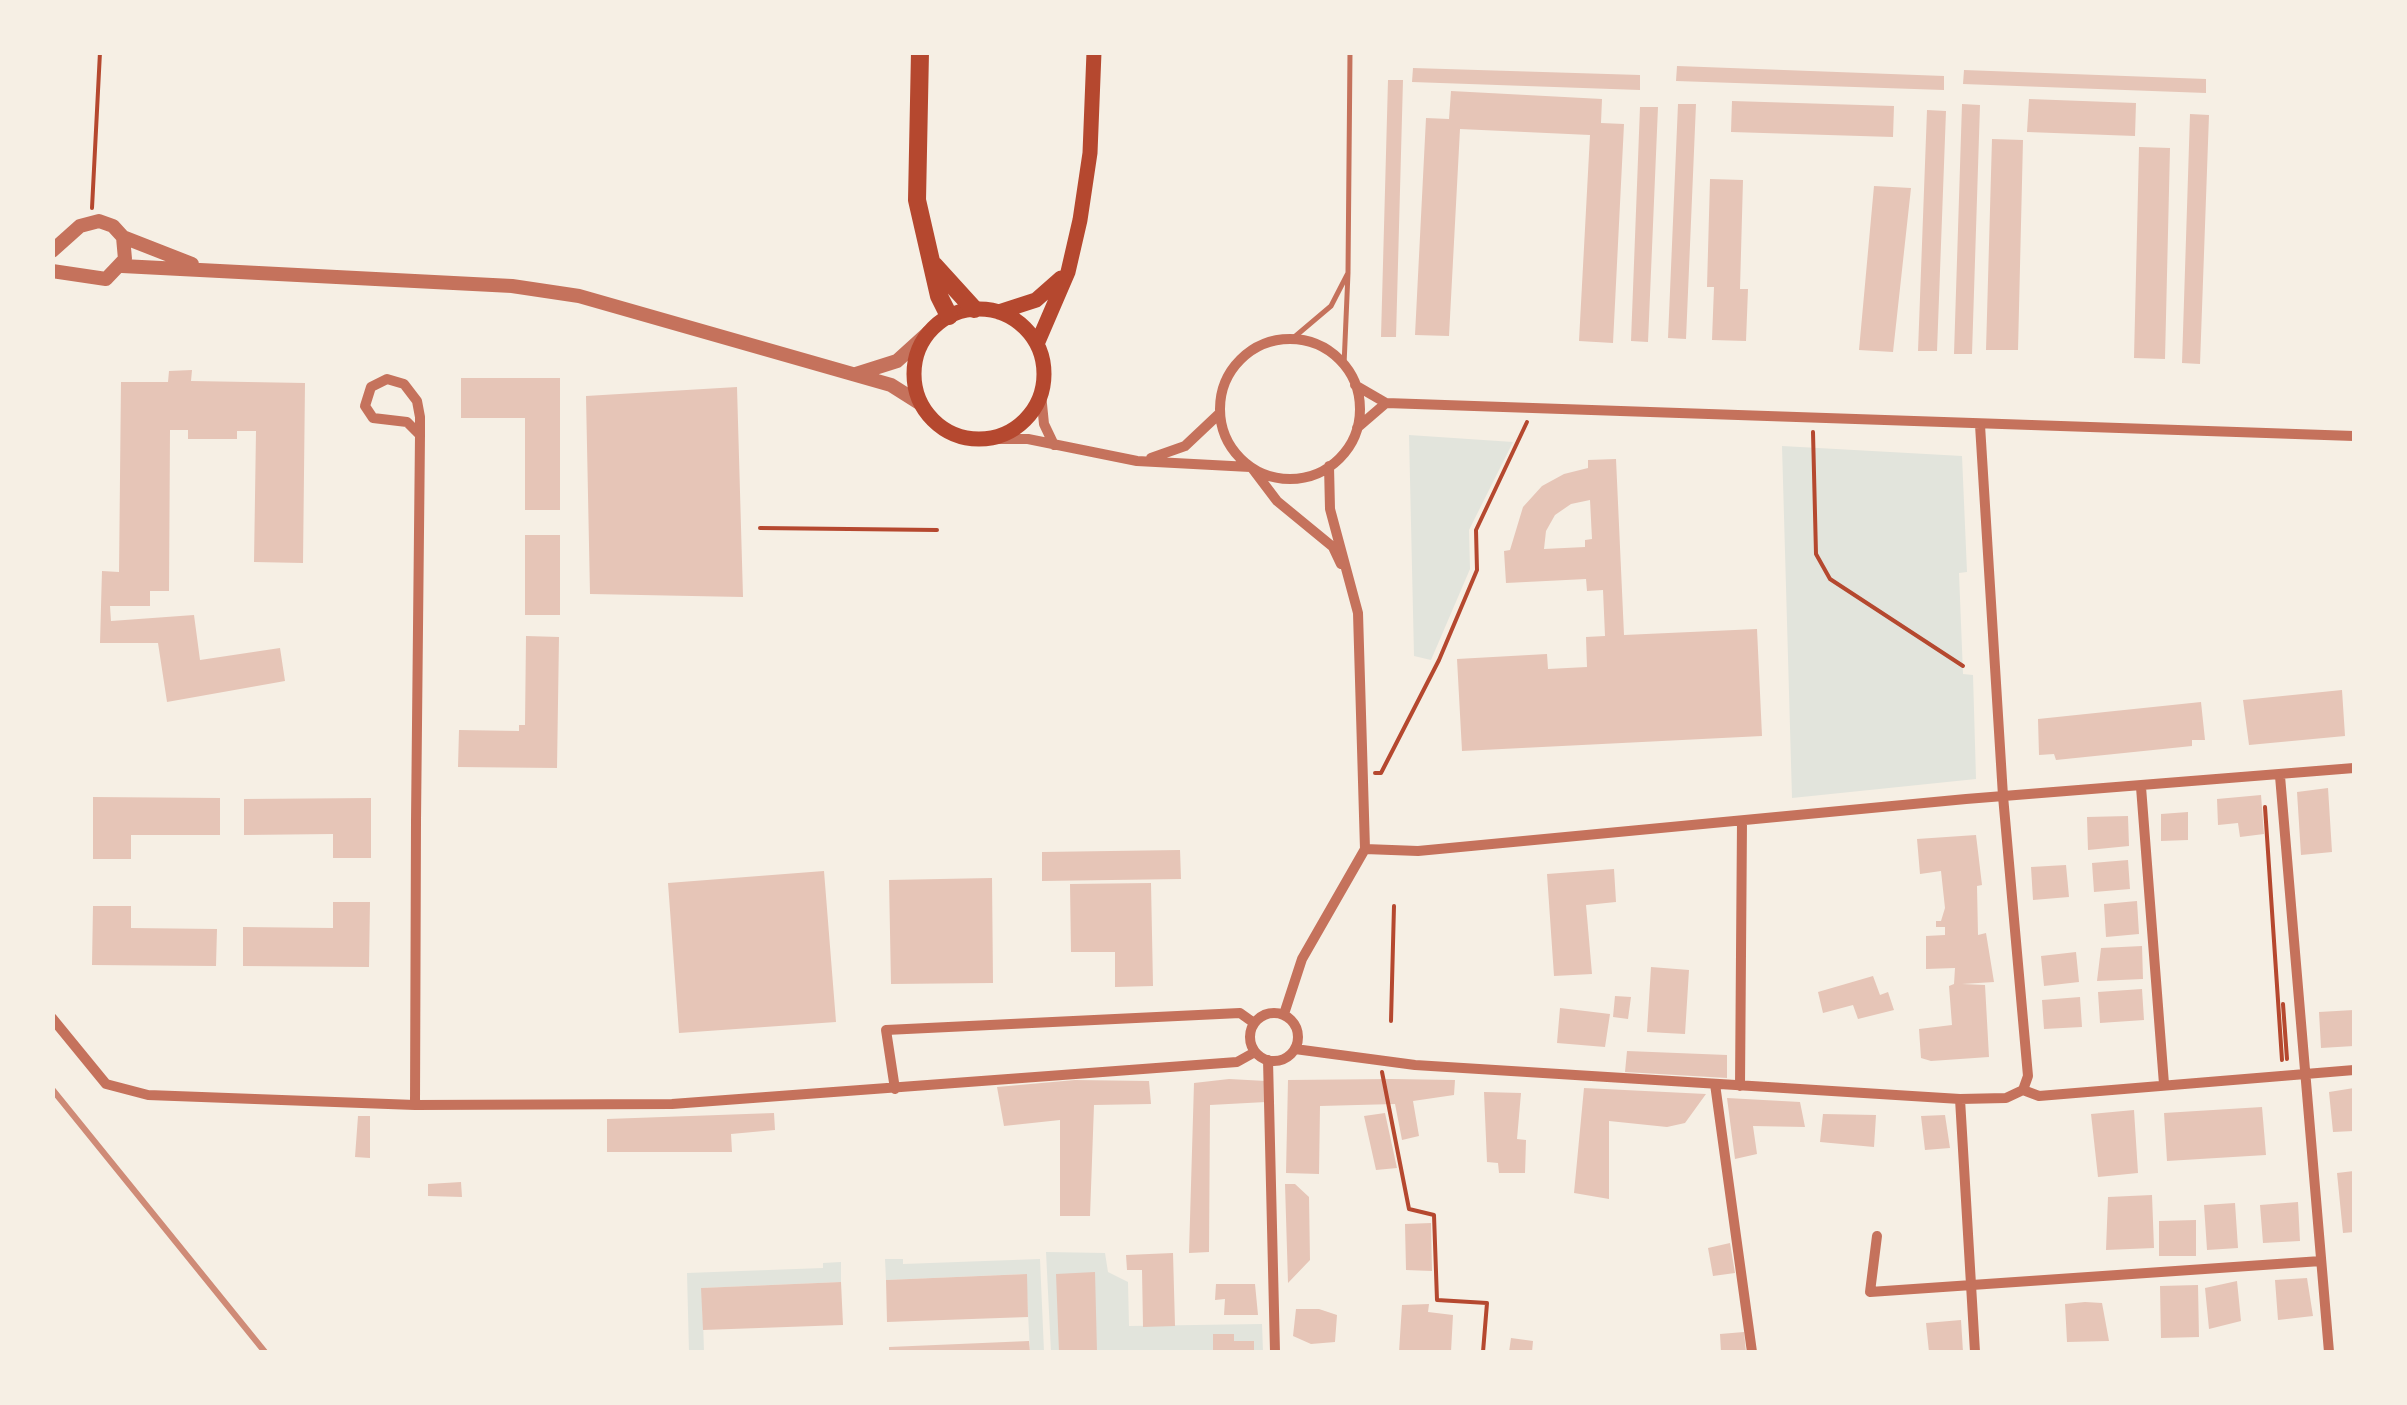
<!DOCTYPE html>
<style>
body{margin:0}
#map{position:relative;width:2407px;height:1405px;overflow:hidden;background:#f6efe4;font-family:"Open Sans",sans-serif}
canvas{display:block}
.frame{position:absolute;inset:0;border:55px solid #f6efe4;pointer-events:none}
</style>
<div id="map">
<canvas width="2407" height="1405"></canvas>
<div class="frame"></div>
</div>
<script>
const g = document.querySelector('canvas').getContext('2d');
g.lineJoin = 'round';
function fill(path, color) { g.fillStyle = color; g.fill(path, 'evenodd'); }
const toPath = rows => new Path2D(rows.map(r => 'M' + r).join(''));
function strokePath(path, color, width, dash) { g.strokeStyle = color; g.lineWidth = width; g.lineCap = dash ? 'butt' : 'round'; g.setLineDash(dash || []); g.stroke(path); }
const green = toPath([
 [1409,435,1513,442,1469,530,1470,569,1431,660,1414,656],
 [1782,446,1962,456,1967,572,1959,573,1963,674,1973,675,1976,779,1792,798],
 [1046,1252,1105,1253,1108,1272,1128,1282,1129,1326,1262,1324,1263,1352,1051,1352],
 [885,1259,903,1259,903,1264,1040,1259,1044,1352,1030,1352,1026,1274,886,1280],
 [841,1262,841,1282,702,1288,704,1352,689,1352,687,1273,823,1268,823,1263]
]);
const building = toPath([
 [1677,66,1944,76,1944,90,1676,81],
 [1413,68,1640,75,1640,90,1412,82],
 [1964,70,2206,79,2206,93,1963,84],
 [1388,80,1403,80,1396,337,1381,337],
 [1451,91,1602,99,1601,123,1624,124,1613,343,1579,341,1590,135,1460,129,1449,336,1415,335,1426,118,1449,119],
 [2029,99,2136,103,2135,136,2027,132],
 [1732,101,1894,106,1893,137,1731,132],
 [1678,104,1696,104,1686,339,1668,338],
 [1962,104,1980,105,1972,354,1954,354],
 [1640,107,1658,107,1648,342,1631,341],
 [1927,110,1946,111,1937,351,1918,351],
 [2190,114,2209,115,2200,364,2182,363],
 [1992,139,2023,140,2018,350,1986,350],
 [2139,147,2170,148,2165,359,2134,358],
 [1710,179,1743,180,1740,289,1748,289,1746,341,1712,340,1714,287,1707,287],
 [1874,186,1911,188,1893,352,1859,350],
 [192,370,191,381,305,383,303,563,254,562,256,431,237,431,237,439,188,439,188,430,170,430,169,591,150,591,150,606,110,606,111,621,194,615,200,660,280,648,285,681,167,702,158,643,100,643,102,571,119,572,121,382,168,382,169,371],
 [461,378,560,378,560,510,525,510,525,418,461,418],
 [737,387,743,597,590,594,586,396],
 [1616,459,1624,635,1757,629,1762,736,1462,751,1457,659,1547,654,1548,669,1587,667,1586,637,1605,636,1603,590,1587,591,1586,579,1506,583,1504,551,1510,550,1523,507,1542,486,1564,474,1588,468,1588,460],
 [1590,500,1592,539,1585,540,1585,547,1544,549,1546,531,1555,515,1571,504],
 [525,535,560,535,560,615,525,615],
 [526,636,559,637,557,768,458,767,459,730,519,731,519,725,525,725],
 [2342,690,2345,736,2249,745,2243,700],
 [2201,702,2205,740,2192,740,2192,746,2056,760,2054,754,2039,755,2038,719],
 [2328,788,2332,852,2301,855,2297,792],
 [2261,795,2264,834,2240,837,2238,823,2218,825,2217,799],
 [93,797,220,798,220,835,131,835,131,859,93,859],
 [371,798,371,858,333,858,333,834,244,835,244,799],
 [2188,812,2188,840,2161,841,2161,814],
 [2128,816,2129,846,2088,850,2087,817],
 [1976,835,1982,885,1977,886,1978,935,1986,933,1994,982,1962,984,1985,985,1989,1057,1931,1061,1921,1058,1919,1029,1952,1025,1949,986,1954,984,1955,968,1926,969,1926,936,1945,935,1945,927,1936,927,1936,921,1941,921,1945,908,1941,871,1920,874,1917,839],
 [1180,850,1181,879,1042,881,1042,852],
 [2128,860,2130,889,2094,892,2092,863],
 [2066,865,2069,897,2033,900,2031,867],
 [1614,869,1616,902,1586,905,1592,974,1554,976,1547,874],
 [824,871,836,1022,679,1033,668,883],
 [992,878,993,983,891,984,889,880],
 [1151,883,1153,986,1115,987,1115,952,1071,952,1070,884],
 [2137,901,2139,934,2106,937,2104,904],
 [333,902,370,902,369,967,243,966,243,927,333,928],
 [93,906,131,906,131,928,217,929,216,966,92,965],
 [2142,946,2143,979,2097,981,2101,948],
 [2076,952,2079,982,2044,986,2041,956],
 [1651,967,1689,970,1685,1034,1647,1032],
 [1873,976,1880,995,1888,992,1894,1010,1858,1019,1853,1005,1823,1013,1818,992],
 [2142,989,2144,1020,2100,1023,2098,992],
 [1615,996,1631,997,1628,1019,1613,1017],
 [2080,997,2082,1027,2044,1029,2042,1000],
 [1560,1008,1610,1014,1605,1047,1557,1043],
 [2354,1010,2354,1046,2321,1048,2319,1012],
 [1627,1051,1727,1055,1727,1078,1625,1072],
 [1229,1079,1266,1081,1266,1102,1210,1105,1209,1252,1189,1253,1194,1083],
 [1075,1080,1149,1081,1151,1104,1094,1105,1090,1216,1060,1216,1060,1120,1004,1126,997,1087],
 [1288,1080,1391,1079,1455,1080,1454,1095,1413,1101,1419,1136,1402,1140,1395,1104,1320,1106,1319,1174,1286,1173],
 [1584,1088,1706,1094,1685,1123,1667,1127,1609,1121,1609,1199,1574,1193],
 [2354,1088,2354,1131,2333,1132,2329,1092],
 [1484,1092,1521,1093,1517,1139,1526,1140,1525,1173,1499,1173,1498,1163,1487,1162],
 [1727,1098,1800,1102,1805,1127,1753,1126,1757,1154,1735,1159],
 [2262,1107,2266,1155,2167,1161,2164,1113],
 [2134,1110,2138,1173,2098,1177,2091,1114],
 [774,1113,775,1130,731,1134,732,1152,607,1152,607,1119],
 [1385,1113,1397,1168,1376,1170,1364,1116],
 [1823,1114,1876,1115,1874,1147,1820,1142],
 [1945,1115,1950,1148,1925,1150,1921,1116],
 [358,1116,370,1116,370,1158,355,1157],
 [2354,1171,2354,1232,2343,1233,2337,1173],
 [461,1182,462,1197,428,1196,428,1184],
 [1285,1184,1295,1184,1309,1197,1310,1260,1288,1283],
 [2152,1195,2154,1248,2106,1250,2108,1197],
 [2298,1202,2300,1241,2263,1243,2260,1205],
 [2235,1203,2238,1248,2207,1250,2204,1205],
 [2196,1220,2196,1256,2159,1256,2159,1221],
 [1431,1223,1432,1271,1406,1270,1405,1224],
 [1730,1243,1735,1273,1713,1276,1708,1248],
 [1173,1253,1175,1326,1143,1327,1142,1270,1127,1270,1126,1255],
 [1095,1272,1097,1352,1059,1352,1056,1274],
 [1027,1274,1028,1317,887,1322,886,1280],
 [2307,1278,2313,1316,2278,1320,2275,1280],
 [2237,1281,2241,1321,2209,1329,2205,1288],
 [841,1282,843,1325,703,1330,701,1288],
 [1216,1284,1255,1284,1258,1315,1224,1315,1225,1299,1215,1300],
 [2198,1285,2199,1337,2161,1338,2160,1286],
 [2085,1302,2102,1303,2109,1341,2067,1342,2065,1304],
 [1429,1304,1428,1312,1453,1315,1451,1352,1399,1352,1402,1305],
 [1296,1309,1319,1309,1337,1315,1335,1342,1311,1344,1293,1336],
 [1961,1320,1963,1352,1929,1352,1926,1323],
 [1744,1332,1746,1352,1721,1352,1720,1334],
 [1213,1334,1234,1334,1234,1341,1254,1341,1254,1352,1213,1352],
 [1511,1338,1533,1341,1532,1352,1509,1352],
 [1029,1341,1030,1352,889,1352,889,1347]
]);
const path = toPath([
 [92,208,100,52],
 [1813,432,1816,554,1830,579,1963,666],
 [760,528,937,530],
 [1375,773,1381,773,1439,660,1477,570,1476,530,1527,422],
 [2265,807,2282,1060],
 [2283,1004,2287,1059],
 [1391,1021,1394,906],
 [1382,1072,1409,1209,1434,1215,1437,1300,1487,1303,1483,1352]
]);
const service = toPath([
 [1348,273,1350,52],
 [1292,339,1331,306,1348,273,1344,365]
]);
const minor = toPath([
 '1220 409a70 70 0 1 1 140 0a70 70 0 1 1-140 0Z',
 [1355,385,1386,403,2354,436],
 [1041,394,1044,424,1054,445],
 [1980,425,2003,796,2028,1076,2023,1090],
 [1357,428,1386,403],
 [985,439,1028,439,1137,461,1250,467],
 [1151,458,1185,446,1220,413],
 [1252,468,1277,501,1333,547,1341,564],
 [2280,776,2329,1352],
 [2141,787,2164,1084],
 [1365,849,1418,851,1966,799,2354,768],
 '1250 1037a24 24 0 1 1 48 0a24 24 0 1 1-48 0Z',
 [1284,1014,1302,959,1365,849,1358,613,1330,509,1329,466],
 [52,1018,106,1084,148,1095,415,1105,672,1104,1237,1062,1255,1052],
 [1295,1049,1415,1065,1960,1099,2006,1098,2023,1090,2039,1096,2354,1070],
 [1268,1060,1275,1352],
 [1715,1084,1752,1352],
 [1740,1086,1742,821],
 [895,1089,886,1030,1240,1013,1254,1023],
 [1960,1099,1975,1352],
 [415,1105,416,821,420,435,420,417,417,401,404,384,387,379,371,387,365,406,373,418,407,422,420,435],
 [1877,1236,1870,1292,2321,1261]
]);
const tertiary = toPath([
 [52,251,80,226,99,221,113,226,123,237,192,264],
 [122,266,512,286,579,296,891,385,921,404],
 [52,271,106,279,125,259,123,237],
 [856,374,897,361,929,332]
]);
const secondary = toPath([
 '914 374a65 65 0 1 1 130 0a65 65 0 1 1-130 0Z',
 [999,312,1036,300,1061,278],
 [1037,344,1068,272,1080,220,1090,153,1094,52]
]);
const trunk = toPath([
 [920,52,917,200,939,296,949,316],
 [934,265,974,309]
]);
const rail = toPath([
 [52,1089,265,1352]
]);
fill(green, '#e2e4dc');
fill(building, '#e6c5b7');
strokePath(path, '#b5482f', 4);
strokePath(service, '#c5725c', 5);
strokePath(minor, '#c5725c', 10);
strokePath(tertiary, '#c5725c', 14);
strokePath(secondary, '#b5482f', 15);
strokePath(trunk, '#b5482f', 18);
strokePath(rail, '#cf8b77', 6);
</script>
